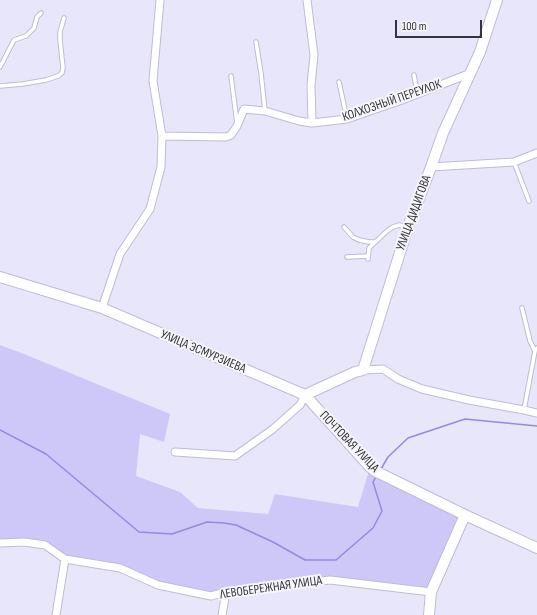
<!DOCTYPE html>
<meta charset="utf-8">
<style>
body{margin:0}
#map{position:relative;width:537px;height:615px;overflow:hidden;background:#e8e6fb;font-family:"Sofia Sans Condensed",sans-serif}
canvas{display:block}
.scale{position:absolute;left:395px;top:20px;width:87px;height:18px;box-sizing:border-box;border:2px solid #35343e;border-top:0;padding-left:5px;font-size:12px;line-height:14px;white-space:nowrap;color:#35343e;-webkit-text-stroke:3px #f5f5fa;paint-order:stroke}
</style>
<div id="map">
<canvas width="537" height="615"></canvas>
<div class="scale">100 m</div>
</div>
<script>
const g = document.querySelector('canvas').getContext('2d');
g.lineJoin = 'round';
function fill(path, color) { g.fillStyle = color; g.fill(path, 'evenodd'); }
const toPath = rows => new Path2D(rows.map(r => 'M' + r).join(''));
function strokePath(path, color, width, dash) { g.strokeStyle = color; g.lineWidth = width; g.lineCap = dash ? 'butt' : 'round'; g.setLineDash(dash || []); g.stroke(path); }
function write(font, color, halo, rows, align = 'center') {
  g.font = font + ' "Sofia Sans Condensed",sans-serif'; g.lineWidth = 4; g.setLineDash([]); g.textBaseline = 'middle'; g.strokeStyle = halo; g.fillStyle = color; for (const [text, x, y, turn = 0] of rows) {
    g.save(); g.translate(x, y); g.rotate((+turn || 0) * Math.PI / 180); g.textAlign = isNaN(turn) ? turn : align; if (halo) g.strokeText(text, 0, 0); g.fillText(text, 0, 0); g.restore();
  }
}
const green = toPath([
 [0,345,24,354,170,414,164,442,140,434,136,476,180,492,198,508,268,514,275,494,358,507,370,467,465,515,431,592,330,580,211,596,158,585,120,568,65,559,45,545,0,543]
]);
const stream = toPath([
 [0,430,46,454,139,532,172,534,207,522,224,523,236,525,273,542,305,560,336,560,373,528,382,511,373,482,377,475],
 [381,469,388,457,408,438,465,419,537,426]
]);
const lane = toPath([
 [256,42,261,73,265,111],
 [0,67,14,40,26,36,34,28,37,17,41,13],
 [414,75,417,93],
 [231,76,237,123],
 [339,82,347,119],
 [0,86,23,84,46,80,58,76,62,73,63,68,60,40,60,32,64,18],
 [514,162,529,201],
 [344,227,353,237,359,240,369,242,375,242],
 [347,257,368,256],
 [368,259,369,248,387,231,393,227,399,225,406,227],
 [522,308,530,341,535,351],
 [524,410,535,351,537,348]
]);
const street = toPath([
 [307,0,314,55,311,85,312,123],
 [162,136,226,137,231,135,237,126,244,109,265,111,299,121,312,123,347,119,402,100,471,73],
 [431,167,514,162,537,153],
 [102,308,120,254,150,209,161,167,162,136,153,81,160,0],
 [363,370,383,369,398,379,422,389,469,400,524,410,537,413],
 [175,452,235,456,273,429,300,405,305,395],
 [0,543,24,542,45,545,65,559,120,568,158,585,211,596,226,592,330,580,431,592],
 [56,615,65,559],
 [222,615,226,592]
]);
const secondary = toPath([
 [0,277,102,308,305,395,370,467,375,471,465,515,537,548],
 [305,395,355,372,363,370,408,227,431,167,443,133,480,52,497,0],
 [429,615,431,592,465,515]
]);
const streetNames = [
 ["КОЛХОЗНЫЙ ПЕРЕУЛОК",392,101,-19],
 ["УЛИЦА ДИДИГОВА",414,213,-70],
 ["УЛИЦА ЭСМУРЗИЕВА",203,352,23],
 ["ПОЧТОВАЯ УЛИЦА",349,442,46],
 ["ЛЕВОБЕРЕЖНАЯ УЛИЦА",271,588,-8]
];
fill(green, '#cec8f9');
strokePath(stream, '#9788e2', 1.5);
strokePath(lane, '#bfbcd6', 5.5);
strokePath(street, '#bfbcd6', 9);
strokePath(secondary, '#bfbcd6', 12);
strokePath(lane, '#fff', 3.5);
strokePath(street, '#fff', 7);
strokePath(secondary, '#fff', 10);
write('13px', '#35343e', '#f5f5fa', streetNames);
</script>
